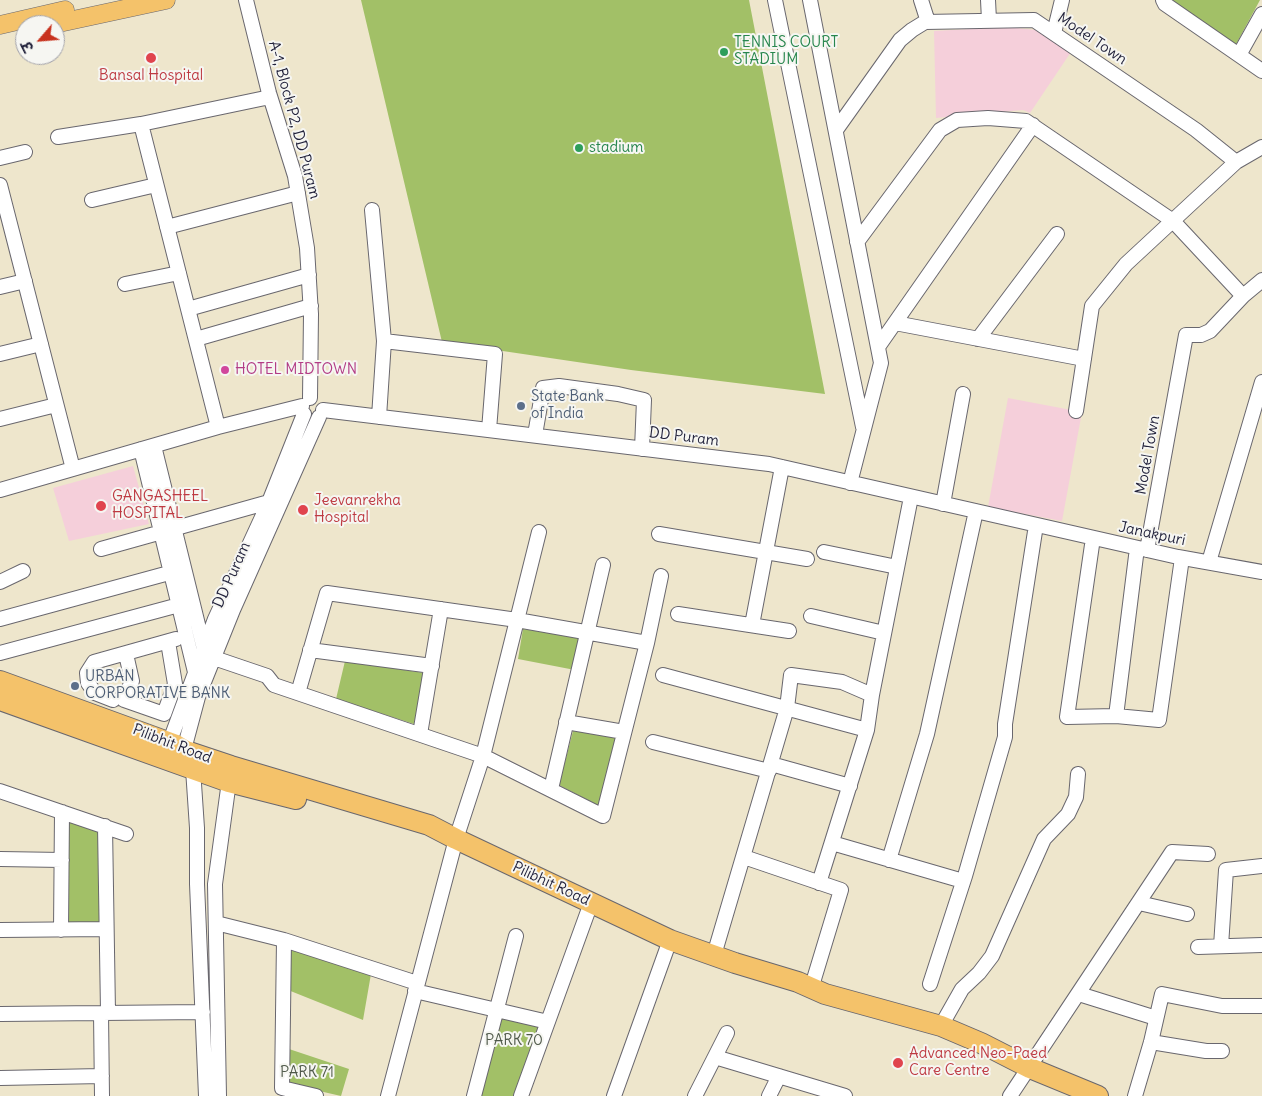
<!DOCTYPE html>
<meta charset="utf-8">
<style>
body{margin:0}
#map{position:relative;width:1262px;height:1096px;overflow:hidden;background:#eee6cc;font-family:Delius,"Playpen Sans Deva",sans-serif}
canvas{display:block}
.north{position:absolute;left:15px;top:15px;width:50px;height:50px;box-sizing:border-box;background:#f6f6f2;border:1px solid #a1a1a9;border-radius:50%;rotate:243deg;font-size:14px;font-weight:700;line-height:20px;text-align:center;color:#22223b}
.north::after{content:'';display:block;margin:auto;width:18px;height:22px;background:#c8321e;clip-path:polygon(50% 0,100% 100%,50% 72%,0 100%)}
</style>
<div id="map">
<canvas width="1262" height="1096"></canvas>
<div class="north">उ</div>
</div>
<script>
const g = document.querySelector('canvas').getContext('2d');
g.lineJoin = 'round';
function fill(path, color) { g.fillStyle = color; g.fill(path, 'evenodd'); }
const toPath = rows => new Path2D(rows.map(r => 'M' + r).join(''));
function strokePath(path, color, width, dash) { g.strokeStyle = color; g.lineWidth = width; g.lineCap = dash ? 'butt' : 'round'; g.setLineDash(dash || []); g.stroke(path); }
function write(font, color, halo, rows, align = 'center') {
  g.font = font + ' Delius,sans-serif'; g.lineWidth = 4; g.setLineDash([]); g.textBaseline = 'middle'; g.strokeStyle = halo; g.fillStyle = color; for (const [text, x, y, turn = 0] of rows) {
    g.save(); g.translate(x, y); g.rotate((+turn || 0) * Math.PI / 180); g.textAlign = isNaN(turn) ? turn : align; if (halo) g.strokeText(text, 0, 0); g.fillText(text, 0, 0); g.restore();
  }
}
const built = toPath([
 [1007,27,1036,30,1071,52,1030,113,1023,110,936,118,934,31],
 [1008,398,1082,412,1062,521,988,507],
 [133,466,149,524,69,541,53,488]
]);
const green = toPath([
 [361,0,749,0,825,394,631,370,442,342],
 [1171,0,1260,0,1234,48],
 [523,629,581,638,575,670,518,659],
 [345,661,424,673,414,724,336,699],
 [573,731,620,736,601,807,559,785],
 [66,819,100,831,101,924,69,925],
 [289,947,371,974,363,1020,288,990],
 [500,1014,542,1026,513,1096,478,1096],
 [289,1049,349,1069,341,1096,289,1084]
]);
const minor = toPath([
 [246,0,269,93,295,176,307,248,311,314,310,398],
 [775,0,863,427],
 [810,0,881,363,850,483],
 [921,0,928,22],
 [988,0,989,20],
 [1163,0,1165,4,1262,71],
 [1054,33,1062,0],
 [1239,55,1262,14],
 [141,124,218,427],
 [836,130,900,40,912,30,925,22,1034,20,1196,130,1236,162],
 [58,137,141,124,270,97],
 [0,158,25,152],
 [0,185,73,469],
 [92,200,156,185],
 [372,210,384,341,379,417],
 [167,227,298,193],
 [857,242,940,130,957,120,988,118,1026,121,1173,221,1243,296],
 [125,284,179,273],
 [0,287,25,281],
 [188,309,309,275],
 [895,323,1084,359],
 [196,339,311,306],
 [978,339,1057,234],
 [384,341,495,354,489,430],
 [878,347,1033,125],
 [0,354,41,344],
 [323,410,769,464,1178,557,1262,572],
 [1076,411,1092,306,1126,264,1236,162,1262,147],
 [0,419,56,405],
 [535,435,543,388,559,386,618,394,644,400,642,449],
 [154,446,204,649],
 [141,449,195,672],
 [0,490,218,427,302,406],
 [943,504,963,394],
 [659,534,807,559],
 [1093,538,1067,717,1116,716,1159,720,1182,558],
 [101,549,269,502],
 [1147,550,1186,335,1201,335,1210,331,1243,296,1262,280],
 [824,552,897,567],
 [1209,562,1262,382],
 [0,582,23,571],
 [678,614,789,631],
 [811,616,884,633],
 [0,619,180,570],
 [752,625,782,467],
 [310,650,432,666],
 [0,653,179,605],
 [126,654,132,681,124,700,164,714,175,684,168,642],
 [214,658,267,676,274,685,483,756,603,816,647,643,661,576],
 [663,675,867,730],
 [298,693,327,593,517,620,647,643],
 [872,695,911,497],
 [113,700,95,693,88,683,87,673,94,662,176,639],
 [1116,716,1137,548],
 [566,722,624,732],
 [420,734,441,609],
 [653,742,769,771],
 [167,749,215,619,269,502,304,414],
 [182,757,198,697,233,610,319,417],
 [196,763,193,769,197,828,197,884,206,1096],
 [771,764,850,786],
 [551,789,603,565],
 [0,791,126,834],
 [105,826,108,1012],
 [832,843,963,881],
 [744,857,841,890,811,989],
 [0,859,62,860],
 [889,860,927,734,976,511],
 [1139,903,1187,914],
 [216,923,284,940,417,983],
 [0,930,106,929],
 [61,930,62,812],
 [284,940,282,1088,316,1096],
 [1221,946,1226,870,1262,866],
 [1198,947,1262,945],
 [714,955,787,708,791,675,842,682,872,695,867,730,819,883],
 [930,984,965,876,1005,737,1005,724,1036,525],
 [415,991,548,1022],
 [1079,994,1156,1018],
 [101,1013,102,1096],
 [0,1014,203,1012],
 [941,1026,962,989,979,973,992,956,1044,839,1068,814,1076,797,1078,774],
 [1151,1042,1206,1051,1222,1051],
 [715,1057,845,1096],
 [0,1078,102,1076],
 [219,1096,215,884,230,774],
 [388,1096,456,839,483,756,539,532],
 [474,1096,516,936],
 [521,1096,591,903],
 [614,1096,670,940],
 [695,1096,727,1033],
 [769,1096,779,1076],
 [1010,1096,1172,852,1208,854],
 [1135,1096,1151,1042,1162,994,1222,1006,1262,1006]
]);
const major = toPath([
 [0,25,65,10],
 [50,25,166,0]
]);
const highway = toPath([
 [0,681,176,745,186,751,231,766,429,825,456,839,670,940,735,963,798,982,825,994,941,1026,981,1043,1030,1068,1098,1096],
 [0,700,229,782,296,799]
]);
const markers = [
 [724,52,5,"#2e9e5b"],
 [151,58,6,"#e0444e"],
 [579,148,5,"#2e9e5b"],
 [225,370,5,"#d1479c"],
 [521,406,5,"#5c6f8a"],
 [101,506,6,"#e0444e"],
 [303,510,6,"#e0444e"],
 [75,686,5,"#5c6f8a"],
 [898,1063,6,"#e0444e"]
];
const streetNames = [
 ["Model Town",1092,39,34],
 ["A-1, Block P2, DD Puram",294,120,75],
 ["DD Puram",684,437,7],
 ["Model Town",1148,455,-80],
 ["Janakpuri",1152,534,12],
 ["DD Puram",232,575,-66],
 ["Pilibhit Road",172,744,21],
 ["Pilibhit Road",551,884,25]
];
const leisureNames = [
 ["TENNIS COURT",734,43],
 ["STADIUM",734,60],
 ["stadium",589,148]
];
const healthNames = [
 ["Bansal Hospital",151,76,"center"],
 ["GANGASHEEL",112,497],
 ["HOSPITAL",112,514],
 ["Jeevanrekha",314,501],
 ["Hospital",314,518],
 ["Advanced Neo-Paed",909,1054],
 ["Care Centre",909,1071]
];
const hotelNames = [
 ["HOTEL MIDTOWN",235,370]
];
const serviceNames = [
 ["State Bank",531,397],
 ["of India",531,414],
 ["URBAN",85,677],
 ["CORPORATIVE BANK",85,694]
];
const parkNames = [
 ["PARK 70",514,1041],
 ["PARK 71",307,1073]
];
fill(built, '#f5cfda');
fill(green, '#a2c067');
strokePath(minor, '#69676e', 16);
strokePath(major, '#69676e', 19);
strokePath(highway, '#69676e', 22);
strokePath(minor, '#fff', 14);
strokePath(major, '#f4c26a', 18);
strokePath(highway, '#f4c26a', 20);
for (const [x, y, r, color] of markers) { const dot = new Path2D(); dot.arc(x, y, r, 0, 2 * Math.PI); g.fillStyle = color; g.fill(dot); strokePath(dot, '#f6f6f2', 2); }
write('15px', '#22223b', '#f6f6f2', streetNames);
write('15px', '#27864d', '#f6f6f2', leisureNames, 'left');
write('15px', '#be3a42', '#f6f6f2', healthNames, 'left');
write('15px', '#b23c85', '#f6f6f2', hotelNames, 'left');
write('15px', '#4e5e75', '#f6f6f2', serviceNames, 'left');
write('15px', '#4f594a', '#f6f6f2', parkNames);
</script>
